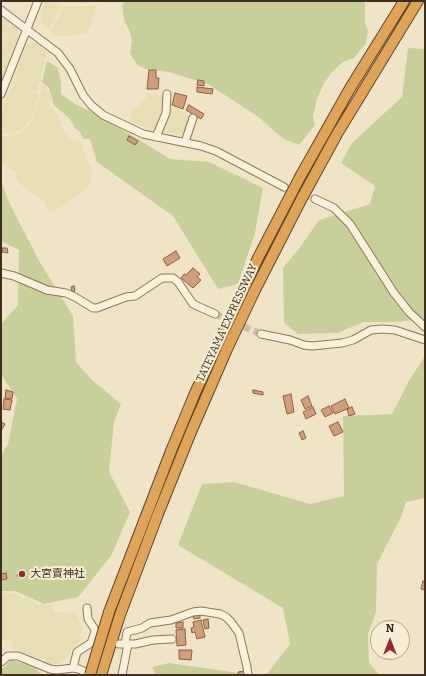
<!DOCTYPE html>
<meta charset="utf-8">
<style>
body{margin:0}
#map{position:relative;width:426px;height:676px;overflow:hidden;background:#f0e4c8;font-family:Bitter,serif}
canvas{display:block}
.frame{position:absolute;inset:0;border:2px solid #3d2e20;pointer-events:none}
.north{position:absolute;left:370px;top:620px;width:40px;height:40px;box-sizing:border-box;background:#f7eed8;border:1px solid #ada18e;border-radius:50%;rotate:0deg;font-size:11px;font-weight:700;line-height:16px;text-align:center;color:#3d2e20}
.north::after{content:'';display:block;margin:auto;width:14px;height:18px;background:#9e2a2b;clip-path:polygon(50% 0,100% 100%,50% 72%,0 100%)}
</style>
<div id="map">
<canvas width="426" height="676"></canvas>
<div class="frame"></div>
<div class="north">N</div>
</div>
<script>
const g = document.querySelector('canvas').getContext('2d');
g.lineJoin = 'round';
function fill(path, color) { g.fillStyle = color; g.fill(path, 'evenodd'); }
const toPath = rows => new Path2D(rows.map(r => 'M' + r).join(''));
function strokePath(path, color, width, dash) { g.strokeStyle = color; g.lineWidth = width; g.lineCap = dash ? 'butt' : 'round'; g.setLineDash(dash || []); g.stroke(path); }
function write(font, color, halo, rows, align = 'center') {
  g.font = font + ' Bitter,"Noto Sans JP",serif'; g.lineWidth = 4; g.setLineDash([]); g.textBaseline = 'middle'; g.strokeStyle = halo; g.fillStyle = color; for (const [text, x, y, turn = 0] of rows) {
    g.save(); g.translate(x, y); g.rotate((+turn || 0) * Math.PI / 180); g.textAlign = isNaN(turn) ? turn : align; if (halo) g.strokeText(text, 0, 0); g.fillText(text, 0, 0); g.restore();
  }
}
const farmland = toPath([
 [45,1,60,1,62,3,54,22,48,28,41,23,41,13],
 [64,1,94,1,90,3,63,3],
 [97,4,90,27,86,33,68,36,57,36,53,33,51,30,59,17,62,7,85,6],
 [1,16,9,22,9,25,1,42],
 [12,25,18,29,18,37,12,53,6,54,1,60,1,44,4,41,9,27],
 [31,42,37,43,47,53,40,83,36,91,32,92,12,85,26,46],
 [6,55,10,57,10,60,1,82,1,61],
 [41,85,43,85,51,96,50,108,52,107,54,111,58,115,63,131,69,138,73,139,73,140,78,140,81,142,89,164,92,169,91,180,88,187,63,206,50,213,47,208,46,203,19,183,17,180,16,171,12,171,5,164,1,163,1,136,10,136,18,134,29,126,32,121,40,97],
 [13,86,32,93,38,92,39,95,31,120,25,127,14,134,1,133,1,112,10,90],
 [153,94,164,96,165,112,157,130,154,130,129,121,133,109,143,102,147,95],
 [172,107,177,108,189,116,185,134,182,133,181,135,164,132,164,131,171,108],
 [1,593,14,593,21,596,22,599,26,598,43,606,53,605,54,612,76,613,82,626,80,641,72,648,69,656,60,663,49,665,46,664,46,658,36,659,20,650,11,650,12,640,1,639]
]);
const green = toPath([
 [125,1,365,1,365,23,368,31,366,43,354,58,343,62,332,72,324,83,317,99,313,117,315,125,299,145,286,140,276,133,260,118,208,84,169,72,146,69,137,65,130,53,132,41,130,32,124,20,122,5],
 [408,48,425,49,425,319,394,322,364,322,337,333,298,334,284,323,283,268,298,250,319,220,370,204,375,186,341,163,353,142,402,97],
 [47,61,57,67,61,81,61,94,75,104,96,114,115,125,170,159,209,162,263,188,255,233,238,284,218,289,173,216,97,162,90,139,83,139,80,132,75,128,70,119,54,105,49,88,42,82],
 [1,181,8,200,38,259,73,316,76,362,92,380,121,404,114,422,109,472,130,512,111,556,78,597,44,604,15,591,1,591,1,456,8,444,17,399,1,374,1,324,18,305,19,250,1,241],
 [425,356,425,498,406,502,402,515,377,564,376,612,368,634,369,662,379,675,266,675,290,644,283,608,178,545,202,484,234,482,310,504,344,496,343,416,392,414,410,379],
 [11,660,35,667,41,675,1,675,1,670],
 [169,663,253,675,156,675,152,667]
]);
const building = toPath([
 [149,70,156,70,156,78,159,78,158,89,147,89,149,70],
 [198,80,204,81,204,86,197,85,198,80],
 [197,87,213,89,212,94,197,92,197,87],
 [175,93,187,96,183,109,172,105,175,93],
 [189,105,204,114,201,119,186,110,189,105],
 [129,136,138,141,135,145,127,140,129,136],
 [3,248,7,248,8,253,2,252,3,248],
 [176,251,180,258,167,266,163,259,176,251],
 [193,268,200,274,197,277,201,280,193,288,181,278,184,274,186,275,193,268],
 [74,286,75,291,72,292,71,287,74,286],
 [6,390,13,392,12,399,5,398,6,390],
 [253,390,263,392,263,395,253,393,253,390],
 [291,394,294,412,287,414,283,396,291,394],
 [308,396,312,406,305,409,301,400,308,396],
 [4,399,12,400,10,410,3,409,4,399],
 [345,399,349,408,335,414,331,406,345,399],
 [329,406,333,413,325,417,321,410,329,406],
 [313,407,316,414,306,419,303,412,313,407],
 [352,407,355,414,349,416,347,409,352,407],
 [1,422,5,424,1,431,1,422],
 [338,422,343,432,334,436,329,426,338,422],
 [303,431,306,438,302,440,299,433,303,431],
 [19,572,24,572,24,577,17,576,17,575,19,575,19,572],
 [6,573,7,579,1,580,1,574,6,573],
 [423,581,425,582,425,590,421,589,423,581],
 [193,615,200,615,200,618,194,619,193,615],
 [208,619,209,628,205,629,203,620,208,619],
 [201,620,205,637,197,639,195,632,192,633,191,628,194,627,193,622,201,620],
 [183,622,183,628,176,628,176,623,183,622],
 [185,629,186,645,177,646,176,630,185,629],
 [179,650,192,650,191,660,179,659,179,650],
 [244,671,246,675,239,675,238,672,244,671]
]);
const minorTunnel = toPath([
 [284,187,315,199],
 [215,314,261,334]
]);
const minor = toPath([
 [1,10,58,53,70,69,83,95,91,105,103,115,143,134,201,146,216,151,284,187],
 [1,94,38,1],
 [156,137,166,113,167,94],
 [185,142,193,118],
 [315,199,334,208,350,224,394,293,409,312,425,327],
 [1,273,14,276,47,290,66,293,75,297,93,308,97,308,126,297,135,296,162,278,173,278,178,282,193,304,215,314],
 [261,334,290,340,304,345,312,346,342,343,353,340,371,330,382,329,395,330,425,340],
 [119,644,135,644,153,640,172,639],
 [125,644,127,632,142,628,150,623,171,620,193,612,201,611,220,614,226,617,231,622,239,633,247,667,248,675],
 [1,662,8,656,18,656,50,669,57,670,73,668,79,669,91,675],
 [73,668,77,652,91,643,95,632,94,628,88,619,87,608],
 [122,675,128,644]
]);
const highway = toPath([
 [109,612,171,451,195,393,258,258,300,177,349,90,404,1],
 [101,675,120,615,158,514,191,432,227,349,255,290,302,198,337,134,418,1]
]);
const highwayBridge = toPath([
 [90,675,109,612]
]);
const markers = [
 [22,574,4,"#9e2a2b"]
];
const streetNames = [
 ["TATEYAMA EXPRESSWAY",227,323,-65]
];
const poiNames = [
 ["大宮賣神社",30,574]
];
fill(farmland, '#e6deb5');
fill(green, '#c9cf9b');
fill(building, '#cf9f7d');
strokePath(building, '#8d5f41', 1);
strokePath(minorTunnel, '#ccc0a6', 7, [7, 3.5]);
strokePath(minor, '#8d765c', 9);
strokePath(highway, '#5b4430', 12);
strokePath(minor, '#faf1dc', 7);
strokePath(highway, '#e0a458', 10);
strokePath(highwayBridge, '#5b4430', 12, []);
strokePath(highwayBridge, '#e0a458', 10);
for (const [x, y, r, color] of markers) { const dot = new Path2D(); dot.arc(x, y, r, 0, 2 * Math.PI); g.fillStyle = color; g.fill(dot); strokePath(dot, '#f7eed8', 1.5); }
write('11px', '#3d2e20', '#f7eed8', streetNames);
write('11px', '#3d2e20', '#f7eed8', poiNames, 'left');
</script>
